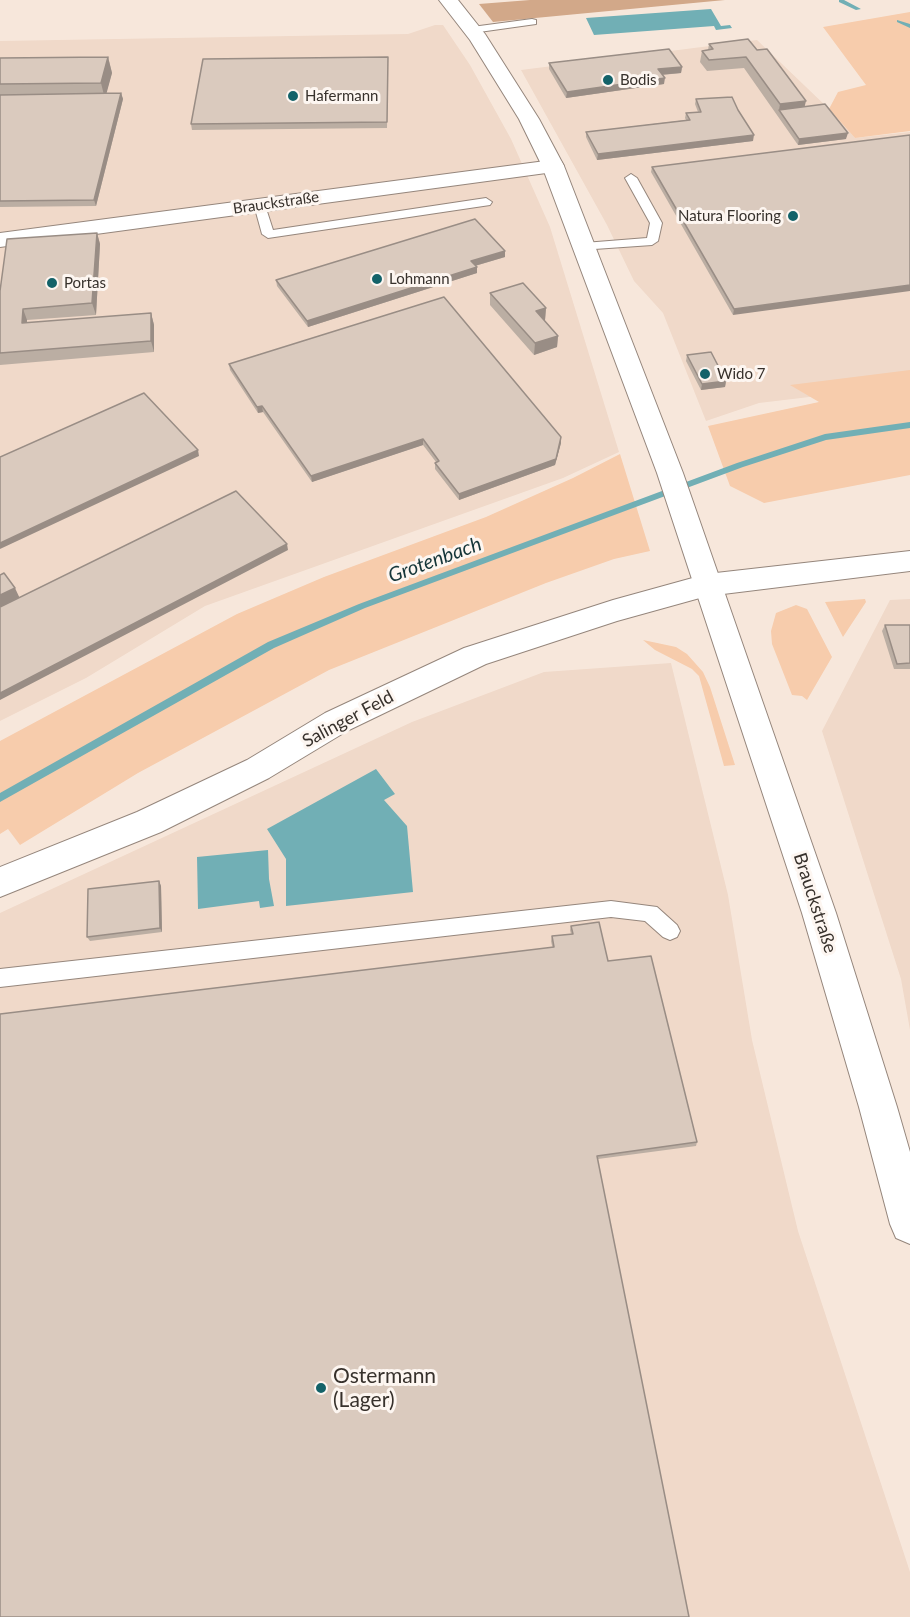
<!DOCTYPE html>
<meta charset="utf-8">
<style>
body{margin:0}
canvas{display:block;background:#f7e7db}
</style>
<canvas width="910" height="1617"></canvas>
<script>
const g = document.querySelector('canvas').getContext('2d');
g.lineJoin = 'round';
function fill(path, color) { g.fillStyle = color; g.fill(path, 'evenodd'); }
const toPath = rows => new Path2D(rows.map(r => 'M' + r).join(''));
function strokePath(path, color, width, dash) { g.strokeStyle = color; g.lineWidth = width; g.lineCap = dash ? 'butt' : 'round'; g.setLineDash(dash || []); g.stroke(path); }
function write(font, color, halo, rows, align = 'center') {
  g.font = font + ' Lato,sans-serif'; g.lineWidth = 6; g.setLineDash([]); g.textBaseline = 'middle'; g.strokeStyle = halo; g.fillStyle = color; for (const [text, x, y, turn = 0] of rows) {
    g.save(); g.translate(x, y); g.rotate((+turn || 0) * Math.PI / 180); g.textAlign = isNaN(turn) ? turn : align; if (halo) g.strokeText(text, 0, 0); g.fillText(text, 0, 0); g.restore();
  }
}
const built = toPath([
 [435,25,443,25,470,65,511,139,550,227,619,452,563,478,205,606,86,678,0,721,0,41,408,34],
 [757,40,829,109,855,138,910,132,910,385,759,403,706,421,663,313,634,281,607,225,521,70],
 [910,599,910,1030,901,979,822,731,890,600],
 [671,663,728,895,752,1040,798,1231,910,1572,910,1617,0,1617,0,913,412,722,544,672]
]);
const green = toPath([
 [910,12,910,131,855,138,829,109,838,92,866,85,823,27],
 [910,370,910,475,764,503,730,486,708,426,819,402,790,385],
 [620,454,650,551,614,559,546,583,329,670,138,773,20,845,8,829,0,834,0,741,237,614,324,577,486,517,573,478],
 [865,599,866,602,843,637,825,602],
 [796,605,807,609,832,657,807,700,802,696,792,695,772,644,771,631,776,613],
 [643,640,676,647,687,654,703,672,710,687,735,765,724,766,699,676,692,669,655,650]
]);
const forest = toPath([
 [530,0,725,0,493,22,479,4]
]);
const water = toPath([
 [711,9,721,26,730,25,732,28,716,30,714,26,594,35,586,18],
 [376,769,395,794,384,800,407,826,413,892,286,906,286,859,267,829],
 [268,850,269,879,274,906,260,908,259,901,198,909,197,857]
]);
const stream = toPath([
 [839,0,844,0,861,9,856,10,839,2,839,0],
 [897,20,910,24,910,28,897,22,897,20],
 [910,422,910,428,826,440,743,467,365,608,274,648,0,802,0,793,268,642,359,604,737,463,825,434,910,422]
]);
const lane = toPath([
 [532,19,536,20,536,24,472,33,467,30,472,27,532,19],
 [631,174,637,178,662,223,658,241,652,245,580,250,578,247,580,244,584,243,647,238,650,223,625,178,631,174],
 [486,198,492,202,490,205,268,238,262,234,254,205,256,202,264,202,273,230,486,198],
 [611,901,657,907,677,925,680,931,677,937,670,940,663,937,645,921,611,917,0,987,0,969,611,901]
]);
const street = toPath([
 [553,160,561,161,564,166,561,171,0,247,0,233,553,160],
 [910,551,910,571,707,596,617,621,486,664,347,731,269,778,161,832,0,897,0,867,137,812,247,760,325,713,464,648,613,600,707,574,910,551]
]);
const secondary = toPath([
 [439,0,458,0,485,34,539,119,564,166,683,473,836,913,897,1107,910,1152,910,1244,896,1238,890,1224,859,1107,802,913,657,473,542,166,519,119,470,40,439,0]
]);
const wall = toPath([
 [748,39,804,107,846,139,798,145,744,68,707,71,700,62,702,51,708,50,709,44],
 [108,57,112,73,106,93,121,93,123,99,96,206,0,207,0,58],
 [388,57,387,128,192,130,191,124],
 [549,63,682,67,681,73,662,75,664,84,566,98,549,69],
 [696,99,738,110,753,141,597,160,586,137,586,132,686,120,685,118,686,113,698,112,695,104],
 [910,135,733,315,651,172,652,167],
 [97,233,100,244,96,315,27,320,27,323,151,313,154,325,154,352,0,365,0,291],
 [505,257,475,266,477,273,308,327,277,286,276,280],
 [490,293,546,308,545,320,544,320,558,336,557,347,534,355,490,305],
 [687,355,726,381,725,387,701,390,686,361],
 [229,364,561,443,555,465,459,500,435,469,435,463,436,462,423,445,312,482,263,412,258,413,230,370],
 [885,625,910,625,910,669,894,669,882,631],
 [159,881,161,886,162,932,90,941,87,937],
 [571,926,608,961,697,1142,696,1146,598,1159,551,941,552,936,571,934,570,930]
]);
const shadedWall = toPath([
 [108,57,112,73,105,99,101,83],
 [682,67,681,73,658,75,658,69],
 [665,78,664,84,566,98,567,92],
 [121,93,123,99,96,206,94,200],
 [806,101,803,113,779,110,780,104],
 [848,133,846,139,798,145,799,139],
 [754,135,753,141,597,160,598,154],
 [97,233,100,244,96,315,92,303],
 [505,251,505,257,471,267,471,261],
 [477,267,477,273,308,327,307,321],
 [910,285,910,291,733,315,734,309],
 [546,308,545,320,535,323,536,311],
 [23,309,27,320,26,335,22,323],
 [151,313,154,325,154,352,151,341],
 [558,336,557,347,534,355,535,343],
 [726,381,725,387,701,390,702,384],
 [262,406,263,412,258,413,257,407],
 [561,437,561,443,555,465,459,500,459,494],
 [423,439,423,445,312,482,311,476],
 [198,450,199,456,0,549,0,543],
 [287,544,288,550,0,700,0,693],
 [15,588,22,603,0,614,0,595],
 [159,881,161,886,162,932,160,928]
]);
const building = toPath([
 [748,39,757,50,767,49,806,101,780,104,746,57,709,60,702,51,713,49,709,44,748,39],
 [669,49,682,67,658,69,665,78,567,92,549,63,669,49],
 [108,57,101,83,0,84,0,58,108,57],
 [388,57,387,122,191,124,203,59,388,57],
 [121,93,94,200,0,201,0,95,121,93],
 [732,97,738,110,754,135,598,154,586,132,690,120,686,113,701,112,696,99,732,97],
 [825,104,848,133,799,139,779,110,825,104],
 [910,135,910,285,734,309,652,167,910,135],
 [475,219,505,251,471,261,477,267,307,321,276,280,475,219],
 [97,233,92,303,23,309,22,323,151,313,151,341,0,353,0,291,7,239,97,233],
 [523,283,546,308,536,311,558,336,535,343,490,293,523,283],
 [444,297,561,437,556,459,459,494,435,463,439,461,423,439,311,476,262,406,257,407,229,364,444,297],
 [711,352,726,381,702,384,687,355,711,352],
 [144,393,198,450,0,543,0,457,144,393],
 [236,491,287,544,0,693,0,607,236,491],
 [4,573,15,588,0,595,0,575,4,573],
 [885,625,910,625,910,663,897,664,885,625],
 [159,881,160,928,87,937,88,889,159,881],
 [599,922,608,961,651,956,697,1142,597,1156,689,1617,0,1617,0,1014,554,947,552,936,573,934,571,926,599,922]
]);
const markers = [
 [608,80,6,"#136269"],
 [293,96,6,"#136269"],
 [793,216,6,"#136269"],
 [377,279,6,"#136269"],
 [52,283,6,"#136269"],
 [705,374,6,"#136269"],
 [321,1388,6,"#136269"]
];
const farPoinames = [
 ["Bodis",620,80],
 ["Hafermann",305,96],
 ["Natura Flooring",781,216,"right"],
 ["Lohmann",389,279],
 ["Portas",64,283],
 ["Wido 7",717,374]
];
const farStreetnames = [
 ["Brauckstraße",276,203,-8]
];
const streetNames = [
 ["Salinger Feld",348,719,-28],
 ["Brauckstraße",815,903,72]
];
const waterNames = [
 ["Grotenbach",435,560,-20]
];
const nearPoinames = [
 ["Ostermann",333,1376],
 ["(Lager)",333,1400]
];
fill(built, '#f0d9c9');
fill(green, '#f7ccac');
fill(forest, '#d2a889');
fill(water, '#71afb5');
fill(stream, '#71afb5');
strokePath(lane, '#95867c', 2);
strokePath(street, '#95867c', 2);
strokePath(secondary, '#95867c', 2);
fill(lane, '#fff');
fill(street, '#fff');
fill(secondary, '#fff');
fill(wall, '#bbaea3');
fill(shadedWall, '#998d85');
fill(building, '#dacabe');
strokePath(building, '#998d85', 1.5);
for (const [x, y, r, color] of markers) { const dot = new Path2D(); dot.arc(x, y, r, 0, 2 * Math.PI); g.fillStyle = color; g.fill(dot); strokePath(dot, '#fdf6f1', 2); }
write('15px', '#37312c', '#fdf6f1', farPoinames, 'left');
write('15px', '#37312c', '#fdf6f1', farStreetnames);
write('18px', '#37312c', '#fdf6f1', streetNames);
write('italic 20px', '#163639', '#fdf6f1', waterNames);
write('21px', '#37312c', '#fdf6f1', nearPoinames, 'left');
</script>
